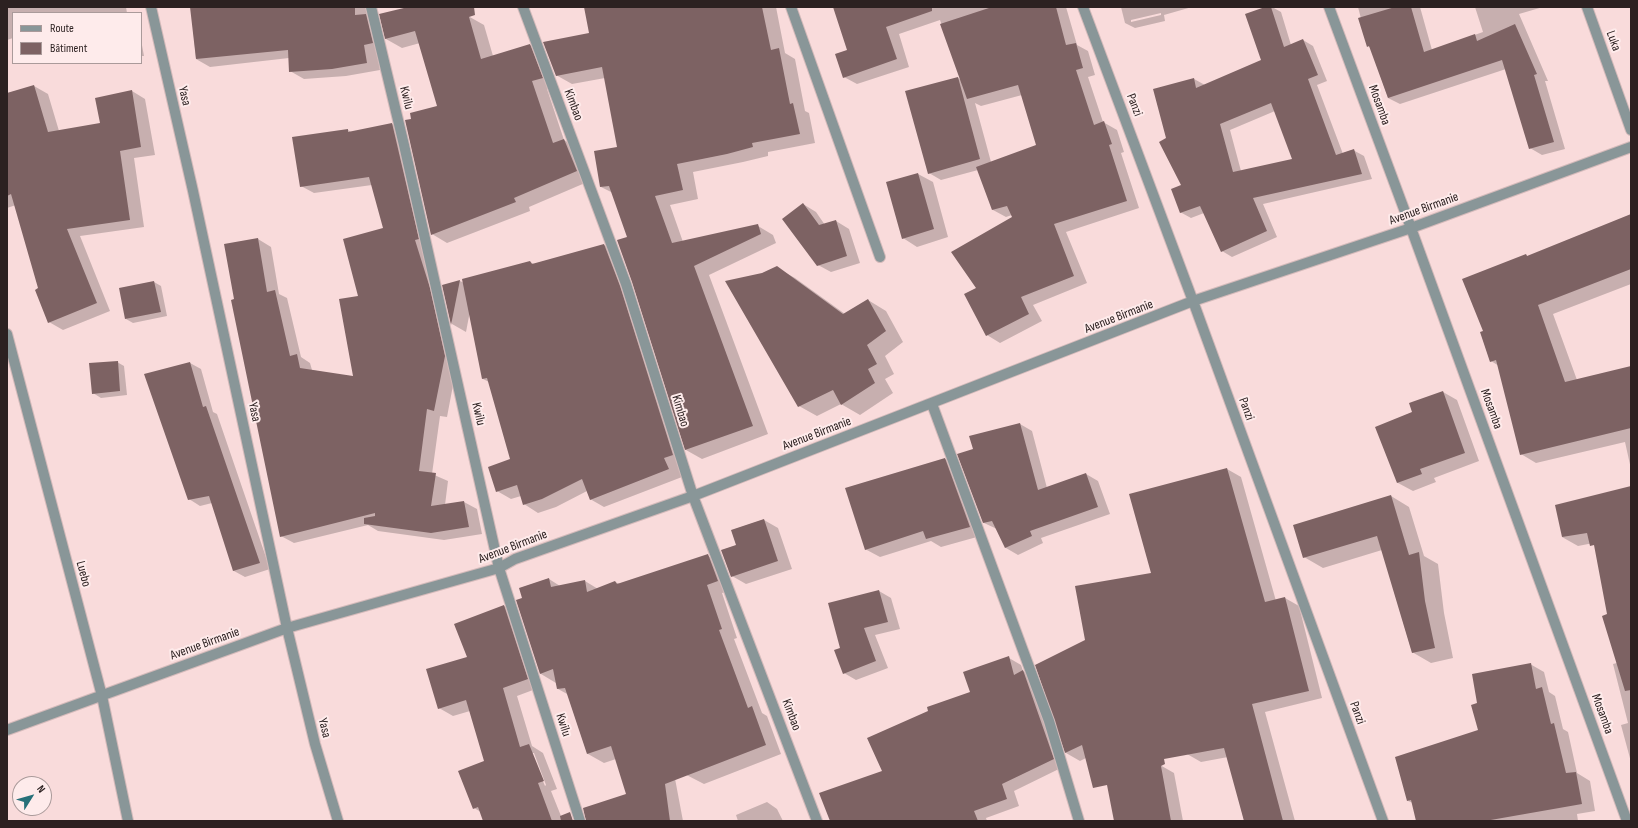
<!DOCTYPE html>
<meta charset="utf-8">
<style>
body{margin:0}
#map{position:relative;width:1638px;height:828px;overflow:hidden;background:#f9dbdb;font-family:"Sofia Sans Condensed",sans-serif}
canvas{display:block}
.frame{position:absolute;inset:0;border:8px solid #2c2121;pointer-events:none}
.legend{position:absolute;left:12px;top:12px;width:130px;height:52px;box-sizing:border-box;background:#feebeb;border:1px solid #aa9a9a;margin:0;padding:5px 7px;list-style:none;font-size:12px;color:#2c2121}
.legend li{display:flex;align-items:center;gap:8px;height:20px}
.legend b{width:20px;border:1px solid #aa9a9a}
.north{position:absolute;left:12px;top:776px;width:40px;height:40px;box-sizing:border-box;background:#feebeb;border:1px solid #aa9a9a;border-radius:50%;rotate:53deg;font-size:11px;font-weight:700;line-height:16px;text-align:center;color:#2c2121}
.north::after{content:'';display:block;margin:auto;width:14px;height:18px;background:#277079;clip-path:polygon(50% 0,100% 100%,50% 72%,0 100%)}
</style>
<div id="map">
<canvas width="1638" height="828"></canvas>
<div class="frame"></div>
<ul class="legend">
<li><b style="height:5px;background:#899698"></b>Route</li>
<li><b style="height:11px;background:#7d6263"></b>Bâtiment</li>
</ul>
<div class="north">N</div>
</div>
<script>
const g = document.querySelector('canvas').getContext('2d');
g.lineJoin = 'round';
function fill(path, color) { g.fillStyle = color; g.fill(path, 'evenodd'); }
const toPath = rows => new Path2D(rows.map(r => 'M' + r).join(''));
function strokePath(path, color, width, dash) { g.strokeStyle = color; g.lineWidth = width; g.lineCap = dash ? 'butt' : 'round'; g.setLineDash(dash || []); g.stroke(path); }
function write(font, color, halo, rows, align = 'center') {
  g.font = font + ' "Sofia Sans Condensed",sans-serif'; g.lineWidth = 4; g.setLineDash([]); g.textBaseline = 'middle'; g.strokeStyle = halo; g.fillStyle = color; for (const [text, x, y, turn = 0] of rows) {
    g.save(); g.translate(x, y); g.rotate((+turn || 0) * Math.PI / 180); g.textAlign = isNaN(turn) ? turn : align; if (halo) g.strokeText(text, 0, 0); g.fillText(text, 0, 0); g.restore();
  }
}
const shadow = toPath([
 [7,7,126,7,127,13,13,13,13,38,7,40],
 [191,7,367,7,368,16,379,23,377,53,380,70,346,76,304,79,290,71,289,58,210,67,196,59],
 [411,7,464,7,468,16,484,25,493,56,530,45,545,54,558,87,547,89,564,140,579,149,592,180,529,207,530,211,447,243,432,234,413,120,438,107,420,43,402,48,386,39,381,15],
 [585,7,776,7,785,53,795,59,805,111,809,113,815,143,768,152,768,156,743,162,693,172,698,199,670,205,683,242,758,226,773,235,776,243,709,275,768,434,702,459,686,450,633,282,628,238,613,193,601,187,618,147,605,78,572,84,556,75,590,33],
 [834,7,1066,7,1077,45,1088,51,1095,75,1088,77,1103,122,1117,130,1124,152,1121,153,1139,208,1066,232,1087,283,1033,305,1042,321,1000,343,987,335,978,288,1013,218,1012,215,1006,217,993,210,978,170,941,180,929,173,958,78,961,80,940,20,899,34,909,67,857,84,844,77,848,50],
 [1022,95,1037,146,991,162,975,103,981,106],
 [1121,7,1192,7,1164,15,1165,21,1135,28,1125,23],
 [1161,13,1161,15,1131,22,1131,20],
 [1268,7,1272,7,1281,12,1291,45,1303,40,1313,46,1327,81,1317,85,1343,154,1353,150,1364,156,1372,179,1263,204,1277,237,1232,257,1222,251,1204,213,1191,218,1180,212,1182,186,1167,139,1194,79,1205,85,1263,60],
 [1275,111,1293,160,1241,171,1230,130],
 [1358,7,1420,7,1432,50,1483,32,1475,7,1543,7,1519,14,1548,81,1545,81,1565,149,1542,155,1530,148,1506,69,1400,104,1388,98,1371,48,1368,46],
 [141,40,144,56,141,56],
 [7,84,8,93,34,86,48,94,59,131,102,124,132,91,145,99,155,155,134,158,144,227,80,236,110,311,63,330,49,322,16,205,7,208],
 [392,124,405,131,457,364,447,417,440,416,432,474,448,481,445,505,464,502,477,509,482,534,444,540,378,531,368,525,294,543,281,536,235,300,258,239,271,247,279,294,287,298,301,357,310,363,312,370,354,378,359,297,385,229,372,185,314,193,301,186,348,130,351,132],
 [918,174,933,182,948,237,917,247,903,238],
 [803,204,816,212,825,225,836,221,849,229,860,263,831,272,818,265],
 [1631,215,1631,284,1553,314,1577,380,1631,367,1631,469,1625,442,1536,463,1521,454,1499,366,1491,361,1484,331,1526,255,1528,257],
 [604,245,618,253,687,463,678,466,682,477,604,507,590,499,587,491,556,507,538,513,524,504,521,496,511,499,497,491,512,460,489,382,483,379,470,311,466,332,452,324,443,286,460,281,464,283,530,262,534,264],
 [777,268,795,278,845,314,868,300,886,311,903,342,885,356,894,374,885,379,893,393,860,415,841,404,817,416,799,406],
 [154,282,161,286,167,316,133,323,126,319],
 [117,362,124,366,127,395,101,398,93,393],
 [190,363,201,369,213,412,217,414,270,569,245,577,234,571,212,503,200,506,189,499],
 [1443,392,1457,400,1479,461,1434,478,1436,482,1413,491,1398,483,1376,428,1413,412],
 [1020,424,1032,431,1047,488,1086,474,1098,481,1110,514,1041,538,1043,543,1018,555,1006,548,997,529,984,523,974,450],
 [945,459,959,467,984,535,941,547,931,541,880,557,865,549],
 [1227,469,1241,477,1276,601,1285,598,1299,606,1322,698,1265,712,1295,821,1240,821,1244,820,1228,757,1201,762,1187,754,1086,758,1080,761,1066,753,1036,665,1086,641,1152,574],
 [1631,487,1631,528,1624,537,1578,546,1562,537],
 [1391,496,1409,507,1424,556,1438,564,1444,613,1453,658,1431,663,1412,652,1382,550,1323,568,1304,557],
 [764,520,778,528,792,569,746,584,732,576,737,546],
 [708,556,724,564,733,590,722,593,737,638,734,639,762,713,767,716,781,754,704,784,673,768,683,821,610,821,627,795,616,759,604,763,588,754,569,695,558,689,556,683,541,674,523,598,549,579,560,586,585,581,598,589,615,582,620,584],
 [879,591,891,598,900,629,875,635,888,668,856,680,844,673,841,649,829,604],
 [1631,592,1631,762,1621,725,1628,723,1613,664,1617,663,1608,615],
 [504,606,518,614,541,687,517,696,532,746,543,753,557,789,551,791,563,821,484,821,481,812,474,808,486,761,470,711,453,716,439,708,468,657],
 [531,753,534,753,546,785,545,786],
 [1009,658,1021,665,1023,671,1036,679,1065,766,1014,791,1019,806,986,818,987,821,831,821],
 [1530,664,1544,672,1549,692,1555,696,1563,729,1568,732,1577,773,1590,781,1595,811,1577,814,1578,821,1417,821,1413,803,1408,801,1479,731,1478,704],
 [1160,765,1174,773,1183,821,1115,821],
 [767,802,777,809,783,821,738,821,736,815]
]);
const building = toPath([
 [190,7,355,7,355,15,366,14,373,43,364,45,367,63,332,69,289,72,288,50,196,59],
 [408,7,474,7,475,15,469,17,481,59,530,44,543,78,532,81,553,143,564,139,577,171,514,198,516,202,431,235,405,120,411,119,410,113,437,106,415,31,385,39,379,14],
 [584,7,762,7,771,50,779,48,790,104,793,103,800,134,752,143,753,147,727,154,677,164,683,190,655,196,672,243,758,224,761,234,694,266,753,426,685,450,632,282,617,240,627,237,609,186,600,187,594,151,617,147,602,67,556,76,543,42,589,33],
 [833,7,932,7,932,11,886,27,897,59,843,78,835,54,847,50],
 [992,7,1056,7,1066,45,1076,43,1083,68,1076,70,1094,125,1104,121,1112,144,1109,145,1127,201,1054,224,1074,276,1021,297,1029,314,986,336,964,294,976,288,951,252,1012,217,1007,206,992,210,976,167,1036,145,1018,85,967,99,940,24],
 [1265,7,1271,7,1284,47,1303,39,1318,75,1308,79,1336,155,1354,149,1362,174,1253,198,1267,231,1221,252,1200,206,1180,213,1171,189,1181,185,1159,142,1166,138,1153,89,1194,78,1196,88,1261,60,1245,14],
 [1271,103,1292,159,1233,172,1220,124],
 [1395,7,1411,7,1424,52,1475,34,1477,41,1515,24,1537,74,1534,75,1554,142,1529,149,1502,60,1388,98,1369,46,1367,47,1358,18],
 [958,77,980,159,928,174,905,91],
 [34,85,48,132,100,123,95,98,132,90,141,147,120,151,130,220,67,229,97,303,48,323,35,290,38,288,11,194,7,196,7,93],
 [392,123,419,239,415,240,430,288,445,356,434,411,427,409,419,471,436,473,431,506,464,501,469,527,431,533,364,524,364,518,375,516,375,513,280,537,231,300,234,299,224,244,258,238,267,292,275,290,290,356,297,354,300,368,353,376,339,299,358,296,343,239,383,228,369,177,300,187,292,137,348,129,348,132],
 [918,173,934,229,902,239,886,182],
 [803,203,819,225,836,220,847,256,817,266,782,219],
 [1631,214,1631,269,1538,305,1565,382,1631,366,1631,428,1520,455,1496,360,1490,362,1480,332,1483,331,1462,279,1526,254,1527,256],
 [604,244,620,286,673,455,664,458,669,469,590,500,582,479,542,499,523,505,517,485,496,492,488,467,510,459,487,378,482,379,462,279,530,261,532,264],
 [777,266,843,314,868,299,886,331,867,345,877,364,868,369,875,383,841,405,833,390,798,407,725,281,762,273],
 [460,280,451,325,442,285],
 [154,281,161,312,125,319,119,288],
 [118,361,120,391,92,394,89,363],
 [190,362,203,407,206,406,260,563,233,571,209,496,188,500,144,374],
 [1443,391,1465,453,1420,469,1422,474,1397,483,1375,427,1412,412,1409,403],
 [1020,423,1038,490,1086,473,1098,507,1030,531,1032,536,1005,548,992,521,983,523,957,454,973,449,969,436],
 [945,458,970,527,926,539,923,531,865,550,845,488],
 [1227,468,1265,602,1285,597,1309,691,1252,704,1283,821,1244,821,1224,748,1164,759,1165,764,1161,766,1171,821,1114,821,1107,785,1093,788,1082,745,1065,753,1035,665,1085,640,1075,586,1151,573,1129,494],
 [1631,486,1631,690,1625,691,1602,616,1607,614,1594,545,1590,546,1587,533,1562,537,1555,505],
 [1391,495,1409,555,1419,552,1425,601,1435,648,1412,653,1377,536,1303,558,1293,525],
 [764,519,778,561,731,577,721,550,736,545,731,530],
 [708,554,718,581,707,585,722,629,719,630,748,708,752,706,766,745,665,784,670,821,586,821,583,808,626,794,611,746,587,754,565,688,557,689,553,669,540,674,516,600,522,598,519,588,549,578,551,587,585,580,587,592,615,581,617,584],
 [879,590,888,622,864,628,876,661,843,674,834,650,840,648,828,603],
 [504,605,528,679,503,688,520,747,529,744,544,781,538,783,552,821,483,821,478,807,473,809,458,771,484,761,466,700,438,709,426,669,467,657,454,624],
 [1009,656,1014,675,1023,670,1054,759,1002,784,1007,799,974,811,978,821,830,821,819,793,882,771,867,738,928,711,927,707,970,692,963,672],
 [1531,663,1536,689,1542,687,1551,724,1554,723,1566,773,1576,772,1582,804,1485,821,1416,821,1411,800,1407,801,1395,757,1478,730,1471,705,1477,703,1472,674],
 [570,812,573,821,561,821,560,816]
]);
const minor = toPath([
 [151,7,193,191,287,628,315,744,338,821],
 [371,7,404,145,499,568,580,821],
 [523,7,626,284,693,496,817,821],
 [791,7,880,257],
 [1083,7,1193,301,1383,821],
 [1329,7,1411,228,1627,821],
 [1587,7,1631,130],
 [7,334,102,696,128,821],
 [932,404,1049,721,1079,821],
 [7,730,287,628,499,568,515,559,693,496,1193,301,1411,228,1631,147]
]);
const streetNames = [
 ["Luka",1613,41,70],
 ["Yasa",184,96,77],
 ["Kwilu",406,98,76],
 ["Kimbao",573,105,69],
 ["Panzi",1134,105,69],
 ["Mosamba",1379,105,70],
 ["Avenue Birmanie",1424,209,-20],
 ["Avenue Birmanie",1119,317,-21],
 ["Panzi",1246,409,70],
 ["Mosamba",1491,409,70],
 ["Kimbao",680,411,73],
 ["Yasa",254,412,78],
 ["Kwilu",478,414,77],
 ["Avenue Birmanie",817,434,-21],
 ["Avenue Birmanie",513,547,-21],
 ["Luebo",83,574,75],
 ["Avenue Birmanie",205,644,-20],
 ["Panzi",1357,713,70],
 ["Mosamba",1602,714,70],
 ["Kimbao",791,715,69],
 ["Kwilu",563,725,72],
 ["Yasa",324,728,76]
];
fill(shadow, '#0003');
fill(building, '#7d6263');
strokePath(minor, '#d4baba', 12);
strokePath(minor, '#899698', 10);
write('13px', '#2c2121', '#feebeb', streetNames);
</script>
